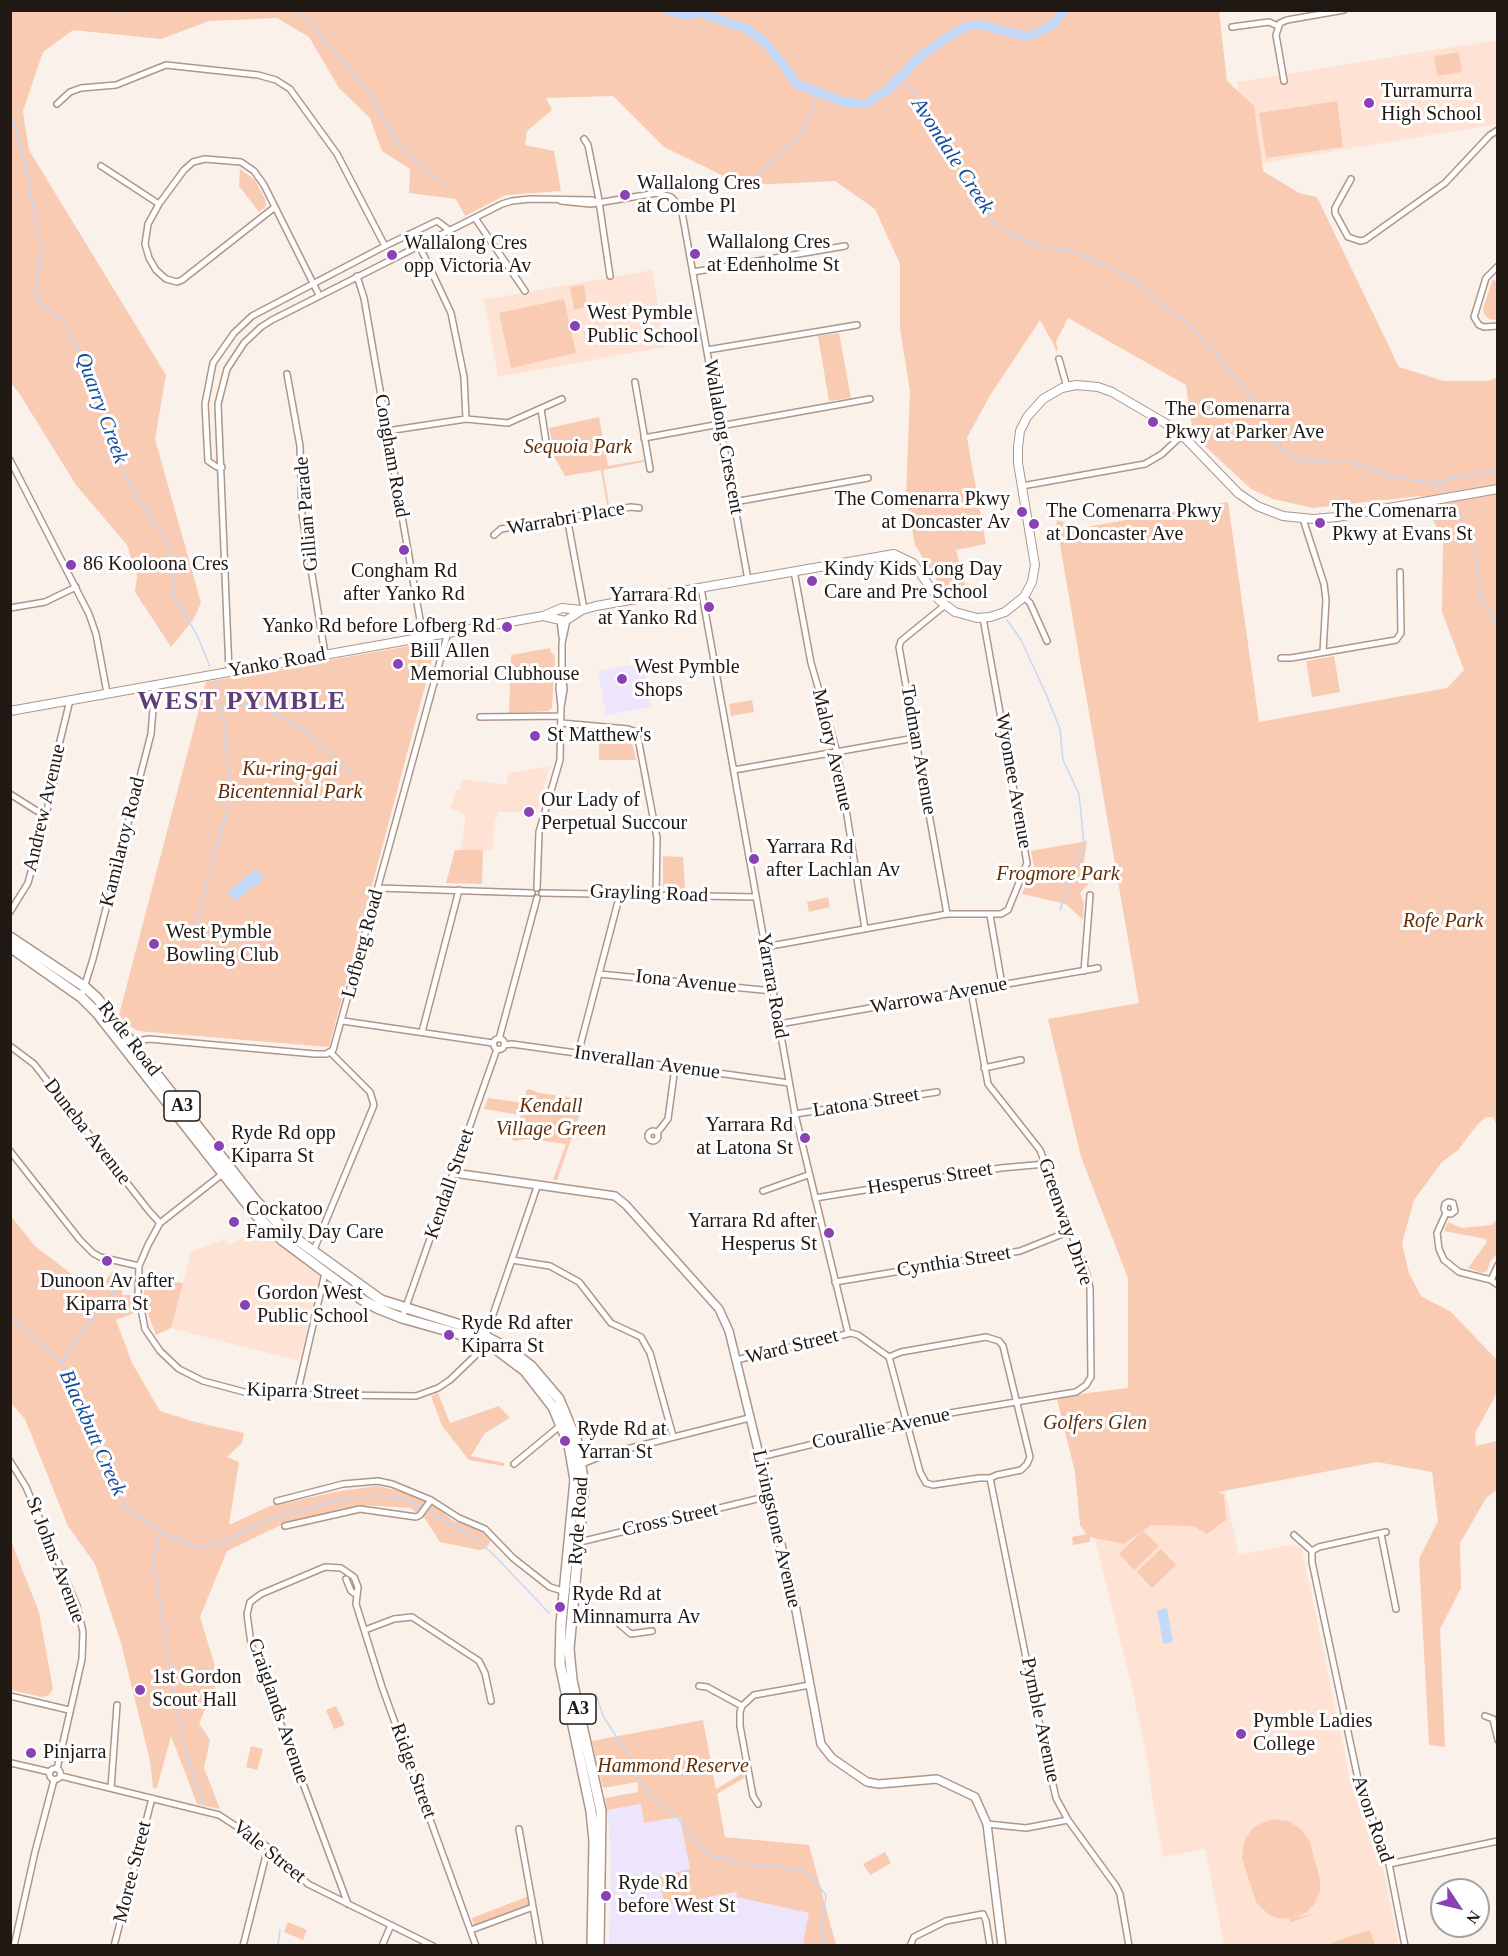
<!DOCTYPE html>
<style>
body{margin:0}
#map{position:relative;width:1508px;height:1956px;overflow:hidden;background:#fbf1eb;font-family:"Times New Roman",serif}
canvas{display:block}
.frame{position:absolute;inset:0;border:12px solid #201813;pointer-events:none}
.north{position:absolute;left:1430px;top:1878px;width:60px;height:60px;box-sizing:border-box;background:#fff;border:2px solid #a6a3a1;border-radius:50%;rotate:125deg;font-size:16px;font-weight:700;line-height:24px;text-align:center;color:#201813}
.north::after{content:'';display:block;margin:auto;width:21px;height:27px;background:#8941b4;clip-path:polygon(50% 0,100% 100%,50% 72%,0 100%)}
</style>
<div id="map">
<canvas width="1508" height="1956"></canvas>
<div class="frame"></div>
<div class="north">N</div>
</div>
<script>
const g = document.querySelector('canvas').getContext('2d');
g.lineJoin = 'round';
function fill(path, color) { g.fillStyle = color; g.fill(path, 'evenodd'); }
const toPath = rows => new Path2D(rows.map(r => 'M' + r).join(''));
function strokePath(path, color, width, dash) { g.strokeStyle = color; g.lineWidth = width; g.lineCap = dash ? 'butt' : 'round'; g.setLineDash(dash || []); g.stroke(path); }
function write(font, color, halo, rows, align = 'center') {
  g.font = font + ' "Times New Roman",serif'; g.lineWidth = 6; g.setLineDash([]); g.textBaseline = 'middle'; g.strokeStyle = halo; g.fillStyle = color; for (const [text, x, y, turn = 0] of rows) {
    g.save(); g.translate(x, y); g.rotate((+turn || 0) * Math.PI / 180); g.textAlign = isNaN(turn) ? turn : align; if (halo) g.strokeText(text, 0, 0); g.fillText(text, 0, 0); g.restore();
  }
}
const commercial = toPath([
 [644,663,651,707,606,715,598,671],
 [641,1804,644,1823,680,1817,690,1869,736,1892,737,1897,809,1913,803,1941,806,1945,609,1945,611,1856,607,1810]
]);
const built = toPath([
 [1497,40,1497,124,1250,165,1237,82],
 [652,270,666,347,498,377,485,304,482,300],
 [550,766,537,812,498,812,494,825,493,851,461,850,466,815,450,809,456,790,460,790,462,779,507,785,508,773],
 [258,1228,267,1239,270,1238,320,1276,299,1361,171,1328,191,1252,225,1239,230,1245],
 [1225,1491,1239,1555,1293,1544,1302,1549,1350,1778,1381,1859,1399,1945,1224,1945,1205,1849,1163,1857,1149,1779,1151,1779,1132,1688,1090,1519]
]);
const green = toPath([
 [10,11,1219,11,1227,81,1254,106,1263,171,1299,193,1317,197,1399,367,1444,381,1489,381,1497,377,1497,1126,1493,1117,1486,1117,1477,1125,1458,1150,1442,1162,1414,1200,1402,1243,1409,1273,1421,1296,1451,1312,1497,1360,1497,1393,1475,1433,1476,1446,1497,1441,1497,1490,1486,1498,1460,1543,1461,1588,1440,1629,1445,1747,1429,1745,1419,1559,1438,1521,1432,1472,1377,1462,1218,1492,1224,1495,1226,1520,1207,1534,1193,1526,1151,1525,1143,1531,1159,1546,1134,1570,1119,1554,1142,1531,1124,1544,1090,1537,1090,1542,1073,1545,1072,1537,1086,1534,1080,1525,1075,1472,1057,1399,1088,1393,1128,1388,1128,1278,1081,1157,1048,1019,1139,1003,1058,533,1055,529,1057,520,1081,528,1228,502,1259,722,1447,688,1464,670,1442,612,1443,540,1421,496,1313,508,1273,499,1251,489,1193,435,1186,385,1068,318,1056,342,1058,351,1056,351,1053,343,1040,320,989,397,967,438,986,544,956,550,966,587,944,592,915,545,906,496,910,391,900,329,900,264,875,209,835,181,772,184,738,183,664,147,613,96,546,98,552,110,527,131,525,145,554,151,561,191,506,195,465,216,456,199,409,193,410,169,382,151,370,118,339,88,309,37,277,18,209,21,161,39,73,30,43,52,23,111,25,126,29,150,166,375,155,439,201,603,193,620,171,647,135,592,137,576,127,545,76,485,19,393,11,383],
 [1459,52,1462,72,1437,76,1434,56],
 [1337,101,1343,147,1266,158,1259,113],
 [240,169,255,180,265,199,266,206,259,212,239,186],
 [1493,279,1498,283,1497,319,1494,320,1489,319,1484,314,1483,308],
 [584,285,587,307,574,310,570,287],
 [564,299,576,353,511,368,499,313],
 [839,333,851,398,829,401,818,336],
 [599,417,608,466,643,460,644,462,603,470,609,505,607,505,601,470,565,476,551,451,553,445,549,428],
 [437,641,329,1047,138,1031,127,1024,119,1015,206,682],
 [550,648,551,652,555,656,552,708,548,711,509,713,511,655],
 [1334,656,1340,692,1312,697,1306,661],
 [752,700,754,712,731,716,729,704],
 [599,733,619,735,626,738,633,746,636,760,599,760],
 [1087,841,1083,868,1088,885,1080,893,1084,903,1083,920,1066,904,1022,894,1034,866,1031,851],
 [455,850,483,850,482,884,446,883],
 [663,856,683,857,685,889,667,889,663,887],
 [828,897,830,907,809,912,807,902],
 [529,1089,540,1093,575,1098,577,1095,586,1096,557,1180,553,1180,566,1144,527,1139,514,1141,511,1137,521,1115,484,1109,488,1098,525,1103,526,1091],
 [10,1215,35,1246,83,1283,101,1287,113,1271,123,1274,122,1295,132,1295,134,1313,116,1320,132,1363,160,1411,195,1422,244,1433,242,1443,227,1457,239,1462,229,1525,270,1506,340,1491,378,1486,403,1492,436,1506,452,1520,481,1531,491,1541,485,1549,479,1550,440,1542,424,1517,410,1508,360,1505,283,1524,227,1551,200,1617,219,1679,199,1723,210,1740,204,1768,220,1809,197,1804,171,1736,157,1788,153,1788,150,1761,121,1643,95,1564,68,1526,25,1419,11,1403],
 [1497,1219,1497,1254,1490,1262,1487,1271,1482,1273,1468,1268,1487,1242,1486,1239,1444,1231,1448,1222,1462,1228,1492,1225],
 [145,1278,183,1283,171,1328,156,1335,146,1309,144,1293],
 [438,1393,450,1423,499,1406,510,1418,485,1433,471,1456,504,1463,504,1466,469,1460,442,1426,431,1396],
 [11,1541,39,1612,53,1689,48,1696,42,1697,11,1690],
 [1161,1549,1176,1565,1152,1588,1137,1572],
 [336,1706,345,1725,334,1729,326,1710],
 [703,1720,716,1789,743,1773,744,1778,717,1794,725,1837,809,1845,836,1945,806,1945,803,1942,809,1913,737,1897,736,1892,665,1905,658,1877,690,1869,680,1817,644,1823,641,1804,607,1810,605,1798,638,1792,638,1782,603,1788,592,1741],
 [251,1746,263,1749,257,1770,246,1767],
 [1272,1819,1288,1821,1301,1829,1309,1840,1320,1879,1320,1891,1315,1903,1307,1912,1294,1918,1315,1913,1290,1923,1290,1919,1277,1918,1268,1914,1256,1902,1242,1858,1244,1842,1249,1833,1255,1826],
 [885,1852,891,1863,870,1875,863,1864],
 [529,1896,531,1904,474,1926,472,1918],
 [288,1922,307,1930,303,1940,284,1932],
 [1370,1930,1375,1945,1331,1945,1330,1943]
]);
const water = toPath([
 [256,869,264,879,235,901,227,892],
 [1167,1608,1173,1642,1163,1644,1157,1610]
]);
const stream = toPath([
 [296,10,314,26,326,44,342,58,372,97,397,143,426,171,443,183],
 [117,16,117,10],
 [899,78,919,99,935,121,979,206,998,227,1030,243,1074,252,1097,261,1132,280,1190,326,1225,364,1252,399,1276,445,1299,460,1351,462,1393,477,1436,483,1446,494],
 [10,111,21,145,42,251,35,288,37,299,66,324,71,338,89,364,97,384,103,425,133,491,166,540,175,572,172,593,197,635,210,667],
 [758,175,801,135,818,91],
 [1437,482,1498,469],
 [1456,508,1463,518,1475,543,1476,569,1481,598,1498,628],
 [1007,620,1021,640,1046,694,1060,729,1063,760,1079,794,1084,844,1060,910],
 [221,708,254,703,281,717,301,729,332,754,350,773],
 [210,869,230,800,225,725,217,697,216,683],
 [194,929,208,879],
 [10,1317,62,1362,93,1438,126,1509,160,1531,196,1548,228,1540,272,1518,345,1498,394,1497,419,1505],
 [62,1362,77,1337,129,1275],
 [430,1512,478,1541,494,1555,549,1613],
 [160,1532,153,1561,184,1747,204,1806],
 [596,1694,603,1716,629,1756,639,1779,651,1796,679,1819,702,1848,710,1855,761,1867,784,1867,807,1872,826,1895,822,1929,827,1946],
 [278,1946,280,1930]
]);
const river = toPath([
 [668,10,683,15,701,13,747,29,768,45,797,84,843,102,865,104,886,91,923,54,959,30,971,25,985,25,1006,32,1030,36,1052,25,1065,10]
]);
const minor = toPath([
 [1232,27,1269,22,1278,26],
 [1284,81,1276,35,1280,23,1287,20,1344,10],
 [57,104,70,92,81,88,116,85,166,65,258,75,276,80,290,89,337,154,385,246],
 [584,139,588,145,598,195,610,276],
 [101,166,159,204],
 [1351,179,1335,208,1335,213,1348,237,1360,241,1365,240,1445,183,1490,135,1498,130],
 [561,201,591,204,657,193,671,197,681,207,748,580],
 [275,207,182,280,177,282,166,279,156,270,149,258,145,244,148,224,159,204,184,170,193,162,205,159,241,162,254,171,264,185,319,295],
 [475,218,525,291],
 [419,245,451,313,464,377,466,419],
 [1498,266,1486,278,1474,317,1479,325,1484,327,1498,326],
 [693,272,845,246],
 [357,276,364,298,423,637],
 [707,350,857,325],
 [1059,359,1067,387],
 [287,374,300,446,302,514,325,654],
 [635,382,650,469],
 [541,409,547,448],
 [720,426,870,399],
 [387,431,466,419,508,423,562,399],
 [644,438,720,424],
 [10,460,89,614,96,634,107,693],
 [222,467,217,467,208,461,205,404,213,363,234,333,252,316,385,246,437,221,449,230],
 [1022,486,1145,464,1162,454,1182,435],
 [734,502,868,478],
 [567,517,584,609],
 [1303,519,1324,584,1326,600,1323,652],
 [494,535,501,529,631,507,639,508],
 [794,571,811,663,837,752,865,929],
 [701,588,795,1114,848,1333],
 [1024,597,1030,603,1047,641],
 [944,606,901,641,899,647,947,914],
 [10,608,45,602,76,587],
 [560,619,562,637],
 [1281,658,1291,658,1396,640,1401,633,1400,572],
 [229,671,218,404,227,369,244,343,261,327,272,320,502,204,512,201,530,199,592,200,596,202],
 [560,679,559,688,561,706],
 [480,717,561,716],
 [561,723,628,729,634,731,638,738,657,838,656,895],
 [734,770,915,738],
 [10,794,45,816],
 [378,888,532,893],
 [537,888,539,832,560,760,561,707,564,689,562,673,562,643,567,620],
 [542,893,756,897],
 [10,912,28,883,53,787,59,745,70,700],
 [990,915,1002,985],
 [765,947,947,914,1001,914,1008,910,1027,863,983,618],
 [1084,971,1090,895],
 [599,974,773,991],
 [81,997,93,959,151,734,155,684],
 [343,1021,493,1043],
 [779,1024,1098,968],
 [422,1032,459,890],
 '493.5 1044a5.5 5.5 0 1 1 11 0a5.5 5.5 0 1 1-11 0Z',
 [499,1039,537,898],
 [504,1045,512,1044,789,1083],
 [10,1046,34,1064,149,1211,160,1223],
 [133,1046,143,1040,149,1039,315,1054,326,1054,333,1050,448,632],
 [578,1054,620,894],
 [984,1068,1021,1060],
 [795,1114,937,1092],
 '648 1136a5 5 0 1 1 10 0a5 5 0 1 1-10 0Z',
 [657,1133,668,1119,675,1067],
 [10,1151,80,1240,93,1253,100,1257,139,1266],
 [225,1172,160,1223,148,1245,139,1266,138,1293,145,1329,160,1351,179,1369,203,1381,252,1394,416,1396,438,1388,450,1380,476,1355,476,1341],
 [763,1191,808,1175],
 [815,1198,1001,1168,1045,1164],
 [1446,1213,1451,1214,1455,1211,1453,1203,1448,1202,1445,1204,1444,1209,1446,1213,1437,1233,1439,1249,1444,1260,1459,1272,1491,1280,1498,1285],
 [313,1252,374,1105,370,1092,330,1052],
 [512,1260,550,1266,579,1282,611,1323,641,1337,650,1353,673,1436],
 [1491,1280,1498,1265],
 [835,1282,1020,1251,1070,1231],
 [402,1318,497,1049],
 [486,1335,538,1184],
 [986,1337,999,1341,1003,1346,1030,1457,1027,1464,1021,1470,997,1475,990,1478,979,1478,933,1485,926,1483,920,1472,889,1357,901,1352,986,1337],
 [736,1360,851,1333,858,1335,889,1357],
 [297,1394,325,1273],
 [578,1443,586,1449,602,1454],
 [760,1457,920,1418,1076,1392,1086,1385,1091,1377,1090,1288,1087,1275,1040,1150,988,1084,971,991],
 [10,1461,26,1487,77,1606,83,1632,82,1659,57,1769],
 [514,1464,561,1425],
 [582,1464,607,1454,749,1418],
 [990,1478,1036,1708,1056,1798,1068,1820,1116,1886,1120,1894,1129,1946],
 [277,1501,343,1484,378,1481,392,1484,431,1500,459,1518,485,1529,513,1558,550,1587,566,1592],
 [285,1526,360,1509,416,1517,420,1515,431,1500],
 [1381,1534,1396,1609],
 [1294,1535,1312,1551],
 [570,1540,584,1541,769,1496],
 [1312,1551,1312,1562,1358,1779,1389,1864,1405,1946],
 [1312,1551,1319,1547,1386,1532],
 [346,1579,351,1591,357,1595],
 [571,1620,604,1614,611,1617,631,1634,652,1631],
 [365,1630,394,1619,412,1617,479,1661,485,1673,491,1701],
 [699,1686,707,1687,742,1706],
 [10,1696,69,1710],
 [1485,1716,1493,1719],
 [1493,1719,1498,1740],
 [11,1763,50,1772],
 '49.5 1774a5.5 5.5 0 1 1 11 0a5.5 5.5 0 1 1-11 0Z',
 [61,1776,219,1815,271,1849,308,1884,433,1946],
 [111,1788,117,1705],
 [758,1804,753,1796,740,1726,740,1712,742,1706,754,1695,810,1685],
 [987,1824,1026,1828,1068,1820],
 [519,1829,540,1946],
 [1389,1864,1498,1841],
 [348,1904,251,1644,247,1614,250,1602,261,1594,325,1567,341,1568,354,1577,358,1587,356,1604,382,1687,476,1946],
 [471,1930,533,1907],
 [14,1946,35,1852,54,1780],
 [114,1946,152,1798],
 [243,1946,266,1855,271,1849],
 [382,1946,391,1925],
 [910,1946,914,1937,946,1921,983,1914,986,1921,990,1946]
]);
const tertiary = toPath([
 [454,1173,615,1196,626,1205,719,1309,729,1331,793,1594,821,1744,832,1758,867,1782,879,1784,937,1779,975,1797,987,1824,1002,1946]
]);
const secondary = toPath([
 [543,616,565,621,582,610,596,606,894,554,913,563,939,600,955,612,977,618,990,617,1005,612,1024,597,1032,582,1035,565,1018,463,1018,447,1020,431,1027,417,1043,399,1062,388,1076,385,1098,387,1112,392,1165,423,1185,438,1238,493,1257,506,1283,516,1313,519,1337,517,1498,489],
 [10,711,543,616,562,608,581,610]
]);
const trunk = toPath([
 [10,937,85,987,97,998,256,1201,288,1233,381,1300,470,1328,509,1349,531,1366,559,1399,577,1442,584,1485,569,1649,572,1680,601,1811,599,1946],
 [10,947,81,997,97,1013,254,1213,282,1240,361,1299,377,1308,402,1318,466,1336,497,1350,525,1371,553,1407,569,1445,575,1480,561,1624,560,1664,591,1811,594,1841,592,1946]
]);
const markers = [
 [1369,103,6,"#8941b4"],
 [625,195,6,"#8941b4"],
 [695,254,6,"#8941b4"],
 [392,255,6,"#8941b4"],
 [575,326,6,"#8941b4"],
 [1153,422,6,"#8941b4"],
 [1022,512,6,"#8941b4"],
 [1320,523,6,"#8941b4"],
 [1034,524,6,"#8941b4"],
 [404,550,6,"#8941b4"],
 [71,565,6,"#8941b4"],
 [812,581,6,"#8941b4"],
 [709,607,6,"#8941b4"],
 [507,627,6,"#8941b4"],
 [398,664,6,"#8941b4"],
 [622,679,6,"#8941b4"],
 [535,736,6,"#8941b4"],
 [529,812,6,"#8941b4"],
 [754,859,6,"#8941b4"],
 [154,944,6,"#8941b4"],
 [805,1138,6,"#8941b4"],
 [219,1146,6,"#8941b4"],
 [234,1222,6,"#8941b4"],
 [829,1233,6,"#8941b4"],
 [107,1261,6,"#8941b4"],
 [245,1305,6,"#8941b4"],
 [449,1335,6,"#8941b4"],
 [565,1441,6,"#8941b4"],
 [560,1607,6,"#8941b4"],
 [140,1690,6,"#8941b4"],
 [1241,1734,6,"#8941b4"],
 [31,1753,6,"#8941b4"],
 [606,1896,6,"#8941b4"]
];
const shields = [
 [182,1106,36],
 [578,1709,36]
];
const shieldNames = [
 ["A3",182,1106],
 ["A3",578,1709]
];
const poiNames = [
 ["Turramurra",1381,92],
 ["High School",1381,115],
 ["Wallalong Cres",637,184],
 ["at Combe Pl",637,207],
 ["Wallalong Cres",707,243],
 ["at Edenholme St",707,266],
 ["Wallalong Cres",404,244],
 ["opp Victoria Av",404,267],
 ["West Pymble",587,314],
 ["Public School",587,337],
 ["The Comenarra",1165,410],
 ["Pkwy at Parker Ave",1165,433],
 ["The Comenarra Pkwy",1010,500,"right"],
 ["at Doncaster Av",1010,523,"right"],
 ["The Comenarra Pkwy",1046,512],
 ["at Doncaster Ave",1046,535],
 ["The Comenarra",1332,512],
 ["Pkwy at Evans St",1332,535],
 ["86 Kooloona Cres",83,565],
 ["Kindy Kids Long Day",824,570],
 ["Care and Pre School",824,593],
 ["Congham Rd",404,572,"center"],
 ["after Yanko Rd",404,595,"center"],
 ["Yarrara Rd",697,596,"right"],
 ["at Yanko Rd",697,619,"right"],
 ["Yanko Rd before Lofberg Rd",495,627,"right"],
 ["Bill Allen",410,652],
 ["Memorial Clubhouse",410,675],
 ["West Pymble",634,668],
 ["Shops",634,691],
 ["St Matthew's",547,736],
 ["Our Lady of",541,801],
 ["Perpetual Succour",541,824],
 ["Yarrara Rd",766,848],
 ["after Lachlan Av",766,871],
 ["West Pymble",166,933],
 ["Bowling Club",166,956],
 ["Yarrara Rd",793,1126,"right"],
 ["at Latona St",793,1149,"right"],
 ["Ryde Rd opp",231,1134],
 ["Kiparra St",231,1157],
 ["Cockatoo",246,1210],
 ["Family Day Care",246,1233],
 ["Yarrara Rd after",817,1222,"right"],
 ["Hesperus St",817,1245,"right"],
 ["Dunoon Av after",107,1282,"center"],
 ["Kiparra St",107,1305,"center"],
 ["Gordon West",257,1294],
 ["Public School",257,1317],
 ["Ryde Rd after",461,1324],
 ["Kiparra St",461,1347],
 ["Ryde Rd at",577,1430],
 ["Yarran St",577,1453],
 ["Ryde Rd at",572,1595],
 ["Minnamurra Av",572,1618],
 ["1st Gordon",152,1678],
 ["Scout Hall",152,1701],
 ["Pymble Ladies",1253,1722],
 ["College",1253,1745],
 ["Pinjarra",43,1753],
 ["Ryde Rd",618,1884],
 ["before West St",618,1907]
];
const streetNames = [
 ["Wallalong Crescent",723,437,80],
 ["Congham Road",391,456,80],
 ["Gillian Parade",307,514,-95],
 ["Warrabri Place",566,519,-10],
 ["Yanko Road",277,663,-10],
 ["Malory Avenue",832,750,77],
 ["Todman Avenue",918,750,80],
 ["Wyomee Avenue",1013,781,80],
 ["Andrew Avenue",45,808,-77],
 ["Kamilaroy Road",123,842,-76],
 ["Grayling Road",649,894,2],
 ["Lofberg Road",363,944,-75],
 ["Iona Avenue",686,982,6],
 ["Yarrara Road",772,986,80],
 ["Warrowa Avenue",939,996,-10],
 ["Ryde Road",129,1039,52],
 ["Inverallan Avenue",647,1063,8],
 ["Latona Street",866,1103,-9],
 ["Duneba Avenue",87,1132,52],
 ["Hesperus Street",930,1179,-9],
 ["Kendall Street",450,1184,-71],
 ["Greenway Drive",1065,1222,71],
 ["Cynthia Street",954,1262,-9],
 ["Ward Street",792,1347,-14],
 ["Kiparra Street",303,1392,2],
 ["Courallie Avenue",881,1429,-12],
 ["Cross Street",670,1520,-13],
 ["Ryde Road",579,1521,-86],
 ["Livingstone Avenue",776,1529,77],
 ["St Johns Avenue",55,1560,69],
 ["Craiglands Avenue",278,1711,71],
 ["Pymble Avenue",1040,1720,78],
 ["Ridge Street",413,1771,70],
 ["Avon Road",1372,1819,71],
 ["Vale Street",269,1852,39],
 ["Moree Street",133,1872,-76]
];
const parkNames = [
 ["Sequoia Park",578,448],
 ["Ku-ring-gai",290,770],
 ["Bicentennial Park",290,793],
 ["Frogmore Park",1058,875],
 ["Rofe Park",1443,922],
 ["Kendall",551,1107],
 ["Village Green",551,1130],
 ["Golfers Glen",1095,1424],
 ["Hammond Reserve",673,1767]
];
const waterNames = [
 ["Avondale Creek",952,156,57],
 ["Quarry Creek",101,408,70],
 ["Blackbutt Creek",92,1433,66]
];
const districtNames = [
 ["WEST PYMBLE",242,702]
];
fill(commercial, '#ece5fb');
fill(built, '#fee3d5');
fill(green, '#f8cbb2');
fill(water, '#c4d8f7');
strokePath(stream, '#c4d8f7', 1.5);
strokePath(river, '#c4d8f7', 9);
strokePath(minor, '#ae9689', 8);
strokePath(tertiary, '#ae9689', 10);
strokePath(secondary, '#ae9689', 10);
strokePath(trunk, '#ae9689', 12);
strokePath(minor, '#fff', 5);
strokePath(tertiary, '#fff', 7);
strokePath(secondary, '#fff', 8);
strokePath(trunk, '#fff', 9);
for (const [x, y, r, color] of markers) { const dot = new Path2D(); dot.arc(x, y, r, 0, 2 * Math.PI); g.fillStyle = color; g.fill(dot); strokePath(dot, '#fff', 2); }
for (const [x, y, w] of shields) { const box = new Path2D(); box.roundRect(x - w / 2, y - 15, w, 30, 4.5); g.fillStyle = '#fff'; g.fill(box); strokePath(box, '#201813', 1.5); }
write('bold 18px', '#201813', null, shieldNames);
write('20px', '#201813', '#fff', poiNames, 'left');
write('20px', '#201813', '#fff', streetNames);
write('italic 20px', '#642f08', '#fff', parkNames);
write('italic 21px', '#124ca1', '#fff', waterNames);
g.letterSpacing = '1.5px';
write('bold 26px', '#603d77', '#fff', districtNames);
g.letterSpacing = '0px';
</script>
